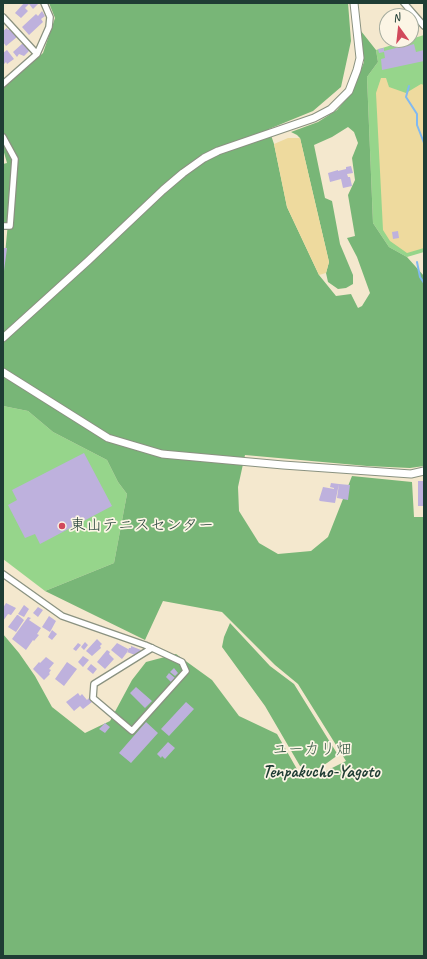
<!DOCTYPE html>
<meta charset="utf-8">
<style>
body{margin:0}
#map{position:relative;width:427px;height:959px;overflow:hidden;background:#f4e8ce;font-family:Caveat,sans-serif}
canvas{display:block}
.frame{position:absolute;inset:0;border:4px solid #1f3d34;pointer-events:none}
.north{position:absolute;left:379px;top:8px;width:40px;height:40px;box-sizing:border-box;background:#fcf5e5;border:1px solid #a4ab9e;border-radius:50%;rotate:345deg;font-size:11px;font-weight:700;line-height:16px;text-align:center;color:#1f3d34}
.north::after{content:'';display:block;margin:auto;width:14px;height:18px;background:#d1495b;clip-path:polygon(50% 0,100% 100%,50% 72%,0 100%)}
</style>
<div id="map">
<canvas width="427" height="959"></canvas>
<div class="frame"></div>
<div class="north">N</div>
</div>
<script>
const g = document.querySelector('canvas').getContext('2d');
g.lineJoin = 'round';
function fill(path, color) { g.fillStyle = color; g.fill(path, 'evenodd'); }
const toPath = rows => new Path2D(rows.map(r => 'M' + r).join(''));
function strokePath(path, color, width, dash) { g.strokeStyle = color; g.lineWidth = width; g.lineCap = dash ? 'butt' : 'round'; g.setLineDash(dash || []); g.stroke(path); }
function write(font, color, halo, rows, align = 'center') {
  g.font = font + ' Caveat,"Klee One",sans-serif'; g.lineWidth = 3.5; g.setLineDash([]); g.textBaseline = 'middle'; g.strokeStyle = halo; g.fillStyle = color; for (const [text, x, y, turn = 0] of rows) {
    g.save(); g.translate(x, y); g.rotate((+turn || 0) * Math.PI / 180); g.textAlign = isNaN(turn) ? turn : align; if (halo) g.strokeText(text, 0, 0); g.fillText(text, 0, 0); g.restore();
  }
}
const green = toPath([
 [424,35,424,252,407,257,389,247,373,223,367,77,378,62,376,50],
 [3,406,28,411,53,432,107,460,118,482,127,494,114,563,45,591,3,559]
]);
const forest = toPath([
 [49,3,348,3,351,41,341,87,313,111,269,129,274,144,287,207,319,275,336,296,351,294,358,308,362,306,370,293,357,257,347,238,355,236,348,195,355,180,352,158,358,143,354,132,348,127,332,137,314,145,325,198,332,201,340,244,353,275,353,284,346,288,338,289,328,282,326,273,329,262,300,138,297,135,291,132,318,122,337,110,353,91,364,62,361,31,376,50,378,62,367,77,373,223,389,247,407,257,424,276,424,466,410,468,367,466,245,455,238,487,239,511,259,543,278,554,311,551,328,537,352,476,412,482,414,517,424,517,424,956,3,956,3,634,19,653,35,676,52,707,85,733,110,721,132,680,146,662,176,654,212,680,239,716,277,734,298,771,316,776,346,761,298,684,275,665,222,612,163,601,145,640,45,591,114,563,127,494,118,482,107,460,53,432,28,411,3,406,3,275,8,223,3,222,3,164,7,163,3,149,3,88,43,53,55,18],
 [230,623,270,666,294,684,338,755,327,763,314,771,300,766,265,706,222,647,224,637]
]);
const sand = toPath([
 [381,78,386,78,389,87,406,93,421,84,424,85,424,248,407,253,390,241,383,230,376,93],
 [288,138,300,138,329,262,326,273,319,275,287,207,274,144]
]);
const stream = toPath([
 [409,86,406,97,417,114,417,125,424,143],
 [417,262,420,277,424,283]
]);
const building = toPath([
 [24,3,39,3,33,9,29,4,25,8,28,11,21,18,15,13],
 [42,11,45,16,41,19,43,22,29,35,22,27,36,14,38,16],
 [7,28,8,30,11,28,17,37,6,46,3,42,3,31],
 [23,43,24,44,25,44,29,48,29,51,24,56,19,54,17,57,13,52],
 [404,44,407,44,407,46,414,44,416,52,424,50,424,61,382,70,381,59,385,58,384,52,379,53,378,49,384,48,384,51,404,46],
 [7,50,14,59,7,64,6,62,3,65,3,53],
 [351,166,353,173,347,174,348,177,350,177,352,186,343,188,341,179,330,182,328,173,338,170,338,171,346,169,346,167],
 [398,231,399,238,393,239,392,232],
 [3,248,7,248,4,271,3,271],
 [84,453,112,506,40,544,35,534,25,538,8,505,17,500,12,490],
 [418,481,424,481,424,506,418,506],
 [331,483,339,484,335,503,320,501,319,500,323,487,334,489,334,488,330,487],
 [339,484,350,485,348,500,337,498],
 [6,603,16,608,11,615,8,614,3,621,3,608],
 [24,605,29,609,24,617,18,614],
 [38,607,43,610,38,617,33,613],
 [17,615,18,615,24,620,16,632,8,627],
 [49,616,56,621,50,632,42,627],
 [28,617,31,618,29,620,41,628,37,634,39,635,34,641,33,640,26,650,12,639],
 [52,630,57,634,52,640,48,637],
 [97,639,102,644,100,646,101,648,92,656,86,651],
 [85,642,88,645,84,650,81,647],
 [78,643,81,645,76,651,73,649],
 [117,643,128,649,128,651,122,659,111,650],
 [131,646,141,650,139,654,136,653,135,655,127,652,129,648,131,648],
 [107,650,110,652,109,654,114,659,105,669,97,662],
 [83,656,89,660,83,667,78,662],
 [46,657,54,663,49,669,51,670,49,673,50,674,44,680,33,669,39,662,40,663],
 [67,662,77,669,64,686,55,679],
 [91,664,97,669,93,674,87,669],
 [174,668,178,673,175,676,170,672],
 [169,673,175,678,171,682,166,677],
 [136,687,152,701,145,708,130,693],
 [78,693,80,696,82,694,87,700,89,698,92,702,83,709,80,706,74,711,66,702],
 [186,702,194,709,169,736,161,729],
 [146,722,158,733,131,763,119,753],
 [105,723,110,727,105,733,99,729],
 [168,742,175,748,165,759,162,756,161,758,157,754]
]);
const minor = toPath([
 [404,3,424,26],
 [3,17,37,54],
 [3,84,37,54,49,27,50,17,44,3],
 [3,137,15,159,10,226,3,226],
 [3,574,62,616,145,645,152,648,182,662,186,671,132,731,93,698,94,684,152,648]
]);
const tertiary = toPath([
 [3,338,88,261,163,190,183,173,204,158,218,151,314,118,331,109,349,91,357,70,360,58,354,3],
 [3,372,108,438,162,454,283,465,411,474,424,471]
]);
const markers = [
 [62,526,4,"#d1495b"]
];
const poiNames = [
 ["東山テニスセンター",70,526]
];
const parkNames = [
 ["ユーカリ畑",312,750]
];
const quarterNames = [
 ["Tenpakucho-Yagoto",321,772]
];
fill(green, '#96d58b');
fill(forest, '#78b677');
fill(sand, '#eeda9e');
strokePath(stream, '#81b9f1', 2);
fill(building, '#beb1dd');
strokePath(minor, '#8a9281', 8);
strokePath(tertiary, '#8a9281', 9);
strokePath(minor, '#fff', 5.5);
strokePath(tertiary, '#fff', 7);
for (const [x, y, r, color] of markers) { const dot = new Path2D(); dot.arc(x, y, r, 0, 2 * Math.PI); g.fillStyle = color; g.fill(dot); strokePath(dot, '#fcf5e5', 1.5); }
write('16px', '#1f3d34', '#fcf5e5', poiNames, 'left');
write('16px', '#375b45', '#fcf5e5', parkNames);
write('bold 18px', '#1f3d34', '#fcf5e5', quarterNames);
</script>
